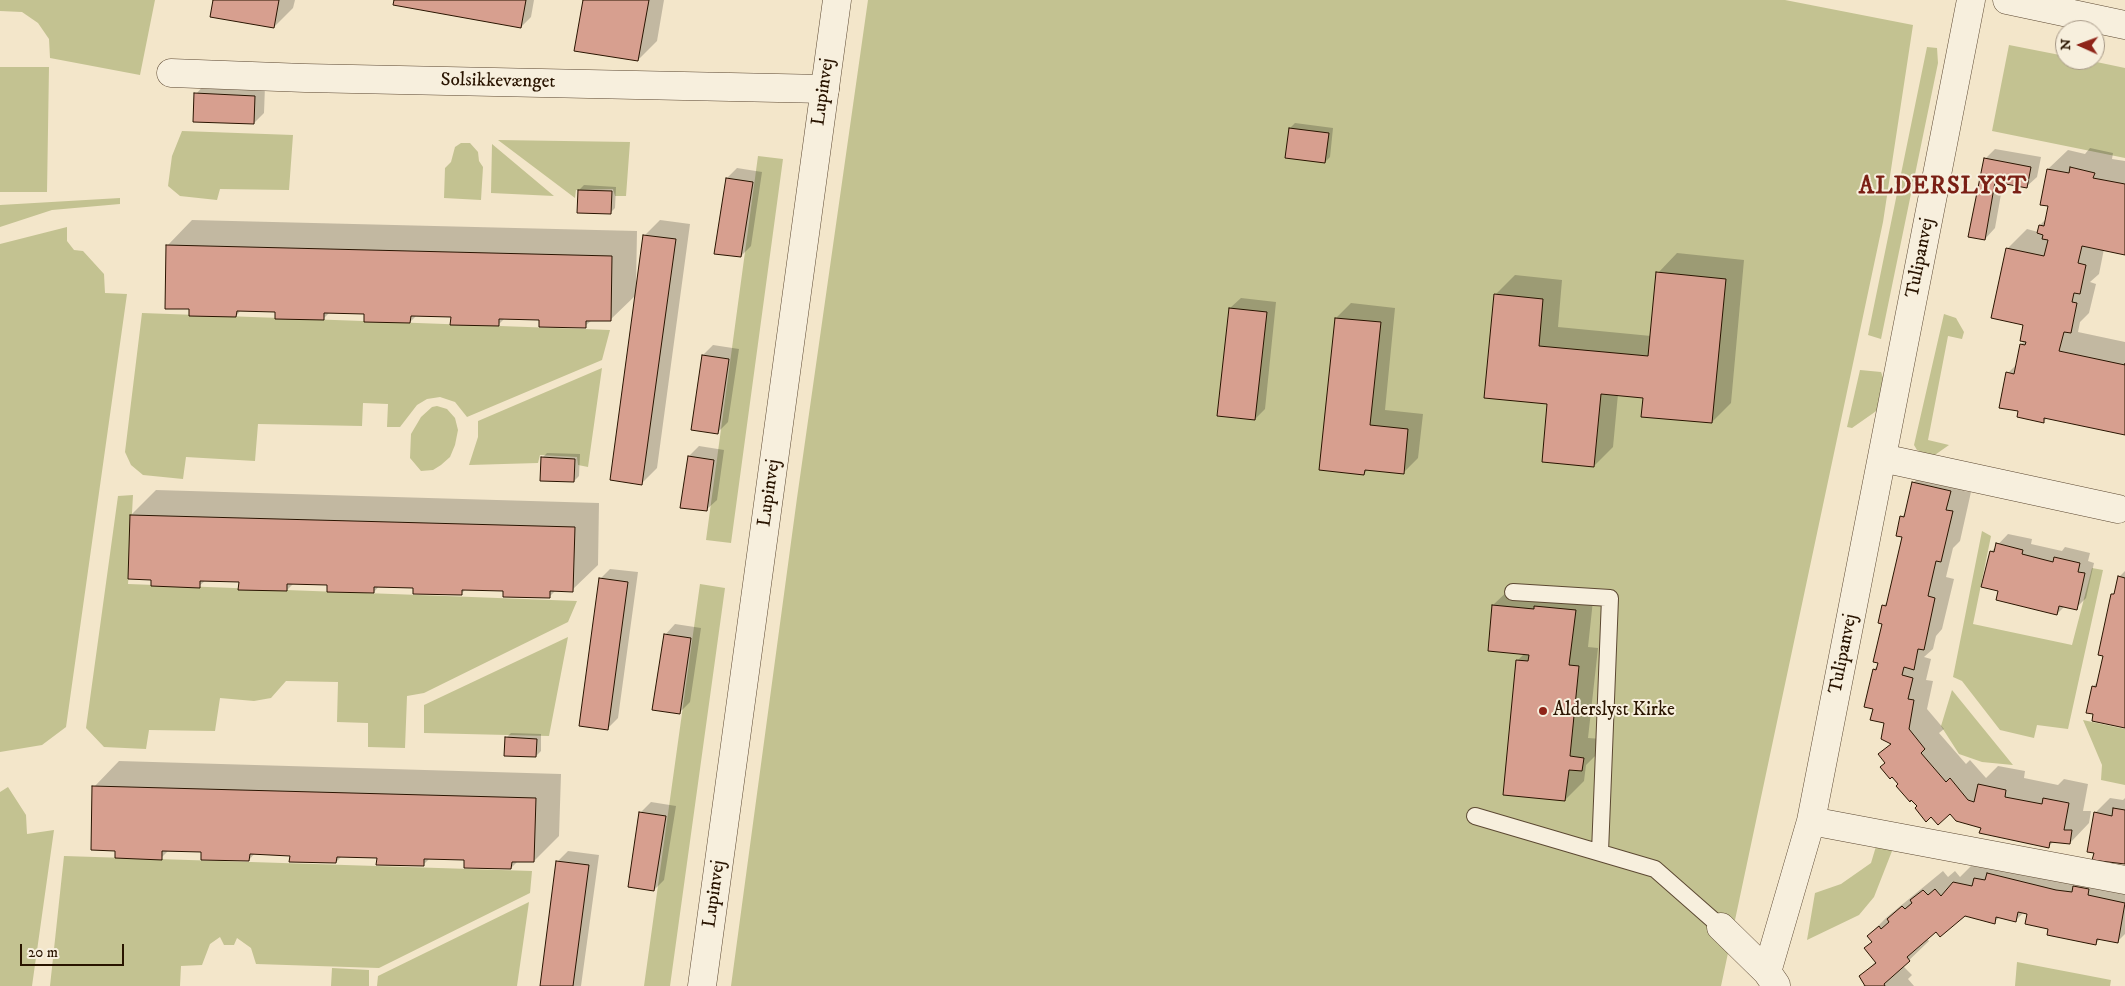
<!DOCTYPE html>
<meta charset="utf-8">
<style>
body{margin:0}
#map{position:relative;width:2125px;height:986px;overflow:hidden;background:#f3e6ca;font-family:"IM FELL DW Pica",serif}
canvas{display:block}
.north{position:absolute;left:2055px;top:20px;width:50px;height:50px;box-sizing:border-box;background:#f7efdd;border:1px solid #a59785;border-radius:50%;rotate:272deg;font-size:14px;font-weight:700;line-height:20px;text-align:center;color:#291400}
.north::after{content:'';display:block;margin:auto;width:18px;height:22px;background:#8f2418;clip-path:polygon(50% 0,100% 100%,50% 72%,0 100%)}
.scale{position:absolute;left:20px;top:944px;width:104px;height:22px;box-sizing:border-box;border:2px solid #291400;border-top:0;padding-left:6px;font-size:15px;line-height:18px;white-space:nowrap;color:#291400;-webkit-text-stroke:4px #f7efdd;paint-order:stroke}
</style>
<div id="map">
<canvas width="2125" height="986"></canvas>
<div class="north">N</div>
<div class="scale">20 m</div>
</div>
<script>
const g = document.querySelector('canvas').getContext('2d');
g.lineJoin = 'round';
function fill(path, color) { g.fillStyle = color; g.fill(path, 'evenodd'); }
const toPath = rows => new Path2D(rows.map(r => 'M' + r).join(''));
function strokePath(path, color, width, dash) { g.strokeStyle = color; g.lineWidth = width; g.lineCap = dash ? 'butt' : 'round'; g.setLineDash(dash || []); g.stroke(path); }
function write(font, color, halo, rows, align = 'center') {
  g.font = font + ' "IM FELL DW Pica",serif'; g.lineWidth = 4; g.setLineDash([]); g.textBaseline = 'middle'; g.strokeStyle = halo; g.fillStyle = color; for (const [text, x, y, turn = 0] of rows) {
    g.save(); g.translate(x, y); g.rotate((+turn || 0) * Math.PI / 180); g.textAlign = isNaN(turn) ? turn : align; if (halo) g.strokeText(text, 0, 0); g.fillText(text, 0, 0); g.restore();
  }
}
const green = toPath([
 [0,0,155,0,140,75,50,58,49,39,38,23,22,12,0,11],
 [868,0,1785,0,1913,25,1883,222,1721,986,731,986,797,498],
 [2009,45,2065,56,2065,60,2087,60,2125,68,2125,158,1992,131],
 [1927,47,1937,48,1938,63,1881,339,1868,335],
 [0,67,49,67,47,192,0,192],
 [182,131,293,135,289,190,220,189,217,200,180,196,168,186,172,156],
 [498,140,630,142,626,196,615,196,613,189,576,190,575,198],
 [461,143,470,143,478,152,479,161,483,167,481,200,444,198,445,168,451,162,455,147],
 [492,144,554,196,491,193],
 [758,156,783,159,731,543,706,540],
 [120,198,120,204,52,210,0,227,0,205],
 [67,227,67,241,74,250,83,251,104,274,105,293,127,294,66,727,42,745,0,752,0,244],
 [142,313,610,330,602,360,467,417,455,402,440,397,427,399,417,405,400,427,387,427,388,404,363,403,362,426,258,424,255,461,186,457,183,479,143,475,131,465,125,452],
 [1944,314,1956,318,1964,332,1962,339,1948,336,1928,440,1949,445,1932,457,1917,450,1914,445],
 [602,368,588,467,578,465,577,457,540,455,538,463,469,465,478,437,478,421],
 [1860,370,1881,372,1885,383,1882,407,1852,428,1847,427],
 [437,406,447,409,455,418,458,430,455,445,450,457,441,465,433,470,421,471,410,458,411,434,421,417,432,407],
 [133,495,128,584,577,601,568,622,424,693,407,696,405,748,368,747,368,723,337,722,338,682,286,681,271,698,254,701,220,698,215,731,149,730,146,749,104,747,86,728,118,496],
 [1982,531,1991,536,1973,624,2072,645,2092,568,2103,570,2068,729,2037,725,2034,738,2000,730,1962,681,1953,677],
 [700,584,725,588,670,986,644,986],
 [568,637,549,736,424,733,424,705],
 [1952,690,2013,765,1982,762,1959,754,1941,726],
 [2083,720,2125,729,2125,785,2101,780,2102,765],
 [8,787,26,815,27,834,54,830,32,986,0,986,0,792],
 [1877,843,1894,846,1874,897,1859,915,1807,940,1815,893,1841,884,1871,863],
 [64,856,532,871,530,893,379,968,256,964,251,948,237,938,234,945,224,945,220,937,210,944,202,965,181,966,180,986,50,986],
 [529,902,517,986,377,986,378,976],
 [2017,962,2111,980,2110,986,2015,986],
 [332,968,369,970,369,986,331,986]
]);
const shadow = toPath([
 [214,0,295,0,293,8,274,27],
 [395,0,534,0,531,17,521,27],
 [584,0,664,0,657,41,638,60],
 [206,83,265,86,264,113,254,123,196,94],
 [1295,123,1333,128,1330,157,1325,162,1290,128],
 [2090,148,2113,153,2112,159,2125,161,2125,254,2104,249,2099,274,2090,282,2096,284,2089,313,2080,322,2078,332,2125,342,2125,434,2047,418,2043,422,2019,410,2008,373,2018,363,2021,344,2025,341,2024,324,2007,249,2027,229,2038,232,2040,225,2047,218,2050,205,2042,204,2048,169,2068,150,2085,154],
 [1995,149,2041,157,2037,177,2026,187,2003,183,1995,228,1985,239,1985,159],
 [737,168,762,172,751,246,741,256,727,178],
 [584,185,616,187,615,208,610,213,579,190],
 [192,220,637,231,636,286,638,286,645,235,660,220,690,224,657,468,642,483,637,294,610,320,592,320,585,326,540,318,506,317,499,324,452,316,417,315,410,322,366,313,330,312,323,319,277,311,241,310,236,316,190,308,167,246],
 [1677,253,1744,260,1731,403,1712,422,1645,397,1618,394,1613,447,1594,466,1549,403,1495,295,1515,275,1562,280,1558,327,1651,336,1658,273],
 [1241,298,1276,302,1265,409,1255,419,1230,308],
 [1351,303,1395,308,1385,410,1423,414,1418,458,1403,473,1368,469,1364,474,1336,318],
 [713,345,739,349,728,422,717,433,703,355],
 [699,446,724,450,717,500,706,510,689,456],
 [547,453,580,454,579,476,574,481,542,458],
 [1932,464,1969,472,1964,491,1971,492,1960,541,1953,548,1946,577,1954,579,1942,629,1936,636,1933,649,1924,657,1931,659,1926,680,1933,681,1927,709,1944,729,1939,733,1966,764,1970,760,1986,778,1998,766,2025,771,2024,778,2058,785,2064,779,2088,784,2083,811,2091,811,2089,823,2070,843,2054,841,2049,846,1982,827,1951,813,1919,806,1899,784,1880,754,1892,743,1886,722,1874,708,1866,706,1874,669,1879,665,1884,623,1883,606,1889,600,1904,536,1902,517,1906,512,1913,483],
 [156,490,599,503,598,565,572,590,556,590,549,597,504,590,466,589,461,594,414,586,380,585,374,592,328,584,294,583,287,590,240,581,206,580,199,586,152,578,131,515],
 [2008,534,2032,539,2031,544,2062,551,2065,547,2090,553,2088,561,2094,563,2086,598,2076,608,2065,606,2057,614,1999,590,1991,552],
 [610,569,638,572,618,718,608,728,600,579],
 [2125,571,2125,727,2093,687,2098,681,2104,655,2113,594,2116,591,2119,577],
 [1513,586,1594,591,1588,647,1598,648,1588,738,1602,739,1601,750,1586,765,1584,781,1565,800,1517,661,1525,653,1493,605],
 [675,624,701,628,690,702,680,712,665,635],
 [511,733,541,734,541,751,536,756,506,738],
 [119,761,561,774,559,836,534,861,518,861,511,868,466,859,430,858,423,865,378,857,342,856,336,862,291,854,255,853,249,860,203,851,169,850,161,858,116,850,94,787],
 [2110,798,2123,800,2125,798,2125,863,2094,859,2095,813],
 [651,802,676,806,664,880,654,890,641,812],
 [568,851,599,855,581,986,541,986,558,861],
 [1974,863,2125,880,2125,934,2117,942,2100,939,2095,944,2050,928,2029,913,2024,912,2015,921,2000,917,1994,922,1965,915,1937,930,1927,939,1929,941,1903,966,1912,975,1908,979,1914,986,1863,986,1866,983,1861,977,1876,961,1873,941,1868,936,1887,917,1943,871,1948,877,1955,871,1960,877]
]);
const building = toPath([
 [213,0,279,0,274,28,210,17,213,0],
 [394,0,526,0,521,28,393,5,394,0],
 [583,0,649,0,638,61,574,51,583,0],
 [194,93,255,96,254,124,193,122,194,93],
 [1289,128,1329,133,1325,163,1285,158,1289,128],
 [1984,158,2031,167,2027,188,1995,182,1985,240,1968,237,1984,158],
 [2070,167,2095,173,2093,178,2125,184,2125,255,2082,246,2078,263,2086,265,2080,294,2074,293,2072,302,2077,303,2071,333,2064,332,2059,351,2125,365,2125,363,2125,435,2044,418,2044,423,2017,417,2018,411,1999,408,2006,372,2014,374,2020,344,2025,345,2026,342,2020,341,2023,325,1991,318,2006,248,2044,256,2048,240,2042,239,2043,235,2037,233,2039,225,2044,226,2048,206,2040,205,2047,169,2069,173,2070,167],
 [726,178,753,182,741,257,714,254,726,178],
 [578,190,612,191,611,214,577,213,578,190],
 [643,235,676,239,642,485,610,480,643,235],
 [166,245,612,256,611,321,586,321,586,328,539,327,539,320,499,319,499,326,450,325,451,317,411,316,410,323,364,322,364,314,324,313,324,320,275,319,275,312,237,311,236,317,189,316,189,309,165,309,166,245],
 [1656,272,1726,279,1712,423,1641,417,1643,398,1601,394,1594,467,1542,462,1547,404,1484,398,1494,294,1543,299,1539,346,1648,356,1656,272],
 [1229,308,1267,312,1255,420,1217,416,1229,308],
 [1335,318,1381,322,1370,425,1408,429,1404,474,1365,470,1364,475,1319,470,1335,318],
 [702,355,729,359,718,434,691,430,702,355],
 [688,456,714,460,707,511,680,508,688,456],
 [541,457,575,459,574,482,540,481,541,457],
 [1912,482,1951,491,1946,510,1953,511,1941,562,1936,561,1928,596,1935,598,1924,650,1918,649,1914,670,1904,667,1902,675,1913,678,1908,699,1914,700,1909,729,1925,749,1921,753,1946,782,1950,778,1968,800,1974,802,1978,784,2006,790,2005,797,2042,804,2043,798,2069,803,2064,830,2072,830,2070,844,2050,842,2049,848,1979,833,1981,828,1956,821,1950,814,1938,825,1931,817,1926,822,1915,808,1917,806,1911,800,1910,802,1896,786,1898,784,1892,777,1890,779,1880,767,1885,763,1878,754,1891,744,1881,739,1884,723,1870,720,1873,709,1864,707,1873,669,1876,670,1878,663,1873,662,1882,624,1878,623,1882,605,1886,606,1902,537,1896,536,1900,516,1904,517,1912,482],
 [130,515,575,527,573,592,550,591,550,598,503,597,503,591,462,590,462,595,413,594,413,588,374,587,374,593,327,592,327,585,287,584,287,591,238,590,239,582,200,581,200,588,151,586,151,580,128,579,130,515],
 [1996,543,2023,550,2022,554,2053,562,2054,557,2080,563,2078,572,2085,573,2077,610,2059,606,2057,615,1996,600,1998,591,1981,587,1990,551,1994,552,1996,543],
 [2118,576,2125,578,2125,728,2092,721,2093,714,2086,713,2092,686,2096,687,2103,656,2098,655,2111,594,2114,594,2118,576],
 [599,578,628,582,608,730,579,726,599,578],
 [1492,605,1534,609,1534,606,1576,610,1569,665,1579,666,1570,756,1584,758,1582,771,1569,770,1565,801,1503,795,1516,660,1528,661,1529,655,1488,651,1492,605],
 [664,634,691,638,680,714,652,710,664,634],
 [505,737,537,739,536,757,504,756,505,737],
 [92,786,536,798,534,862,512,862,511,869,464,868,464,860,424,859,424,866,376,865,377,858,337,857,336,863,289,862,290,856,250,854,249,861,201,860,201,852,162,851,162,860,115,858,115,851,91,850,92,786],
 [2113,808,2125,810,2125,864,2092,860,2094,853,2087,852,2094,812,2112,816,2113,808],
 [639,812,666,816,654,891,628,887,639,812],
 [556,861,589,865,573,986,540,986,556,861],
 [1987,873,2056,890,2072,892,2073,886,2089,889,2088,895,2125,903,2118,943,2097,939,2096,945,2047,935,2048,929,2025,924,2027,914,2018,912,2016,922,1996,917,1995,924,1965,916,1940,937,1936,932,1907,957,1910,961,1884,984,1885,986,1865,986,1859,976,1876,963,1864,948,1872,942,1867,936,1879,926,1881,929,1889,922,1887,919,1902,906,1905,909,1912,903,1910,900,1923,890,1928,895,1935,889,1941,896,1953,882,1972,886,1974,878,1985,880,1987,873]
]);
const service = toPath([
 [1513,592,1610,598,1600,852],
 [1475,816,1655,869,1721,927]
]);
const minor = toPath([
 [171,73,305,78,825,89],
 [1882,458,2118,509],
 [1811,821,2125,880],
 [1721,927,1767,972,1776,985],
 [1767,972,1811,821,1971,0]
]);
const tertiary = toPath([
 [2007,0,2125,25],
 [702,986,837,0]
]);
const markers = [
 [1543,711,5,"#8f2418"]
];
const streetNames = [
 ["Solsikkevænget",498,82,1],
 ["Lupinvej",824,92,-82],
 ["Tulipanvej",1921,258,-79],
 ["Lupinvej",770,493,-82],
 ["Tulipanvej",1844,654,-79],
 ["Lupinvej",715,894,-82]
];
const poiNames = [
 ["Alderslyst Kirke",1553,711]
];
const districtNames = [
 ["ALDERSLYST",1943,188]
];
fill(green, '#c3c291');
fill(shadow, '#0003');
fill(building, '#d79f8f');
strokePath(building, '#291400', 1);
strokePath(service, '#5c4832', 18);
strokePath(minor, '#5c4832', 29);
strokePath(tertiary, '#5c4832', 29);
strokePath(service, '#f7efdd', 16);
strokePath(minor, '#f7efdd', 28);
strokePath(tertiary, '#f7efdd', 28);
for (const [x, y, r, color] of markers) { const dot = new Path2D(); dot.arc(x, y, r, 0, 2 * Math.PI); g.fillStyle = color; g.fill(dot); strokePath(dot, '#f7efdd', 2); }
write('19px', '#291400', '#f7efdd', streetNames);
write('19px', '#291400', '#f7efdd', poiNames, 'left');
g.letterSpacing = '1px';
write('bold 24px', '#7a1f14', '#f7efdd', districtNames);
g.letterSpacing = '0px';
</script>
